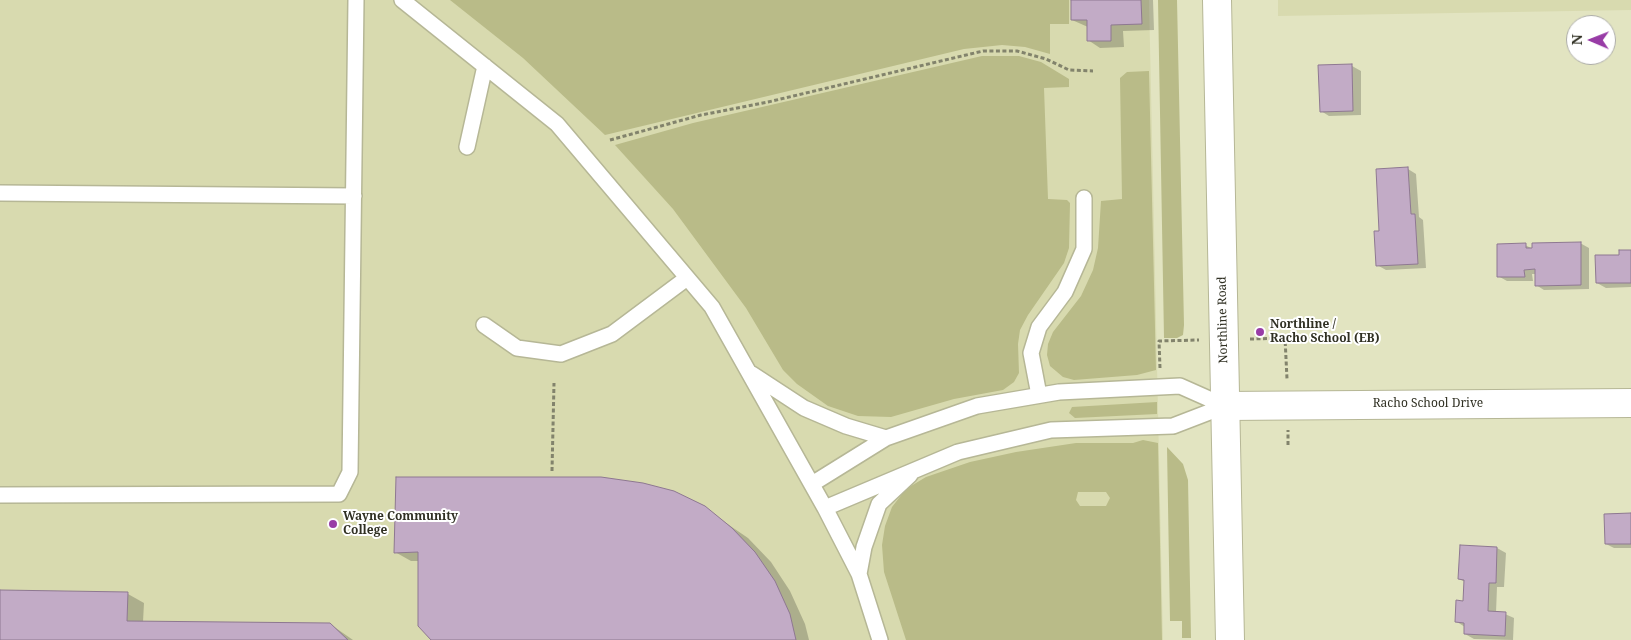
<!DOCTYPE html>
<style>
body{margin:0}
#map{position:relative;width:1631px;height:640px;overflow:hidden;background:#e2e4c1;font-family:"Noto Serif",serif}
canvas{display:block}
.north{position:absolute;left:1566px;top:15px;width:50px;height:50px;box-sizing:border-box;background:#fff;border:1px solid #acaca7;border-radius:50%;rotate:271deg;font-size:14px;font-weight:700;line-height:20px;text-align:center;color:#303023}
.north::after{content:'';display:block;margin:auto;width:18px;height:22px;background:#983ca6;clip-path:polygon(50% 0,100% 100%,50% 72%,0 100%)}
</style>
<div id="map">
<canvas width="1631" height="640"></canvas>
<div class="north">N</div>
</div>
<script>
const g = document.querySelector('canvas').getContext('2d');
g.lineJoin = 'round';
function fill(path, color) { g.fillStyle = color; g.fill(path, 'evenodd'); }
const toPath = rows => new Path2D(rows.map(r => 'M' + r).join(''));
function strokePath(path, color, width, dash) { g.strokeStyle = color; g.lineWidth = width; g.lineCap = dash ? 'butt' : 'round'; g.setLineDash(dash || []); g.stroke(path); }
function write(font, color, halo, rows, align = 'center') {
  g.font = font + ' "Noto Serif",serif'; g.lineWidth = 4; g.setLineDash([]); g.textBaseline = 'middle'; g.strokeStyle = halo; g.fillStyle = color; for (const [text, x, y, turn = 0] of rows) {
    g.save(); g.translate(x, y); g.rotate((+turn || 0) * Math.PI / 180); g.textAlign = isNaN(turn) ? turn : align; if (halo) g.strokeText(text, 0, 0); g.fillText(text, 0, 0); g.restore();
  }
}
const built = toPath([
 [0,0,1149,0,1163,640,0,640],
 [1278,0,1631,0,1631,10,1278,16]
]);
const green = toPath([
 [450,0,1069,0,1069,24,1050,24,1050,54,1025,47,1002,45,964,49,605,135,523,58],
 [1158,0,1177,0,1184,325,1183,335,1177,338,1164,338],
 [982,56,1019,56,1041,62,1069,79,1069,87,1044,88,1048,199,1067,200,1070,203,1069,248,1064,263,1028,315,1020,330,1018,344,1019,373,1014,382,1003,390,954,399,891,417,858,416,828,406,797,384,783,370,746,308,673,209,615,145,693,123],
 [1149,71,1156,370,1137,375,1074,380,1063,377,1050,366,1047,355,1048,344,1053,332,1081,296,1093,270,1098,248,1101,201,1122,199,1120,78,1127,72],
 [1157,402,1157,414,1075,418,1069,413,1072,407],
 [1143,440,1158,443,1162,640,906,640,884,572,882,545,885,526,892,507,906,489,926,477,970,462,1016,452,1076,443,1133,443],
 [1078,492,1106,492,1110,498,1106,506,1080,506,1076,500],
 [1167,447,1183,464,1188,480,1191,638,1182,638,1182,621,1170,621]
]);
const shadow = toPath([
 [1072,0,1153,0,1154,30,1123,31,1124,47,1100,48,1088,40,1088,27,1072,20],
 [1352,66,1361,71,1361,115,1329,116,1321,111,1320,67],
 [1408,169,1416,174,1419,217,1423,220,1426,268,1386,270,1377,265,1380,232],
 [1580,243,1589,248,1589,289,1544,290,1536,285,1536,274,1532,274,1533,281,1507,281,1498,276,1525,245,1533,249],
 [1631,251,1631,287,1606,288,1597,283,1620,256],
 [704,508,748,538,771,562,790,591,805,624,809,640,433,640,419,561,411,561,395,552],
 [1631,514,1631,548,1614,548,1606,544],
 [1461,546,1497,548,1506,553,1504,587,1497,587,1496,613,1505,614,1514,618,1513,640,1474,639,1465,634,1465,627,1457,622,1465,602,1465,582,1459,579],
 [0,591,128,594,144,603,143,622,330,624,353,640,0,640]
]);
const building = toPath([
 [1071,0,1141,0,1142,24,1111,25,1111,41,1087,41,1087,20,1071,20,1071,0],
 [1352,64,1353,111,1320,112,1318,65,1352,64],
 [1408,167,1411,214,1415,214,1418,264,1376,266,1374,231,1379,231,1376,169,1408,167],
 [1581,242,1581,285,1535,286,1535,269,1524,270,1525,277,1497,277,1497,244,1526,243,1526,248,1532,248,1532,243,1581,242],
 [1619,250,1631,250,1631,283,1596,283,1595,255,1619,255,1619,250],
 [396,477,601,477,643,483,674,491,705,506,732,528,755,552,775,581,790,614,796,640,431,640,418,626,418,552,394,553,396,477],
 [1631,513,1631,544,1605,544,1604,514,1631,513],
 [1460,545,1497,547,1496,583,1489,583,1488,611,1506,612,1505,636,1464,634,1464,623,1455,622,1456,600,1463,601,1464,580,1458,579,1460,545],
 [0,590,128,592,127,621,330,623,348,640,0,640,0,590]
]);
const path = toPath([
 [610,140,701,115,768,102,983,51,1017,51,1046,59,1069,70,1093,71],
 [1250,339,1285,338,1287,379],
 [1160,368,1159,341,1199,340],
 [1288,445,1288,430],
 [552,471,554,383]
]);
const service = toPath([
 [402,0,557,124,712,307,825,508,859,574,880,640],
 [467,147,485,66],
 [0,193,354,196],
 [484,325,517,348,561,354,612,334,687,278],
 [752,374,804,408,846,426,886,438],
 [1039,395,1031,353,1039,327,1065,292,1084,249,1084,198],
 [812,484,886,438,977,406,1059,392,1180,386,1225,406],
 [0,495,339,494,350,472,356,0],
 [825,508,958,452,1051,430,1173,426,1225,406],
 [859,574,864,547,879,504,910,475]
]);
const minor = toPath([
 [1225,406,1631,403]
]);
const secondary = toPath([
 [1217,0,1230,640]
]);
const markers = [
 [1260,332,5,"#983ca6"],
 [333,524,5,"#983ca6"]
];
const streetNames = [
 ["Northline Road",1223,320,-91],
 ["Racho School Drive",1428,404]
];
const poiNames = [
 ["Northline /",1270,325],
 ["Racho School (EB)",1270,339],
 ["Wayne Community",343,517],
 ["College",343,531]
];
fill(built, '#d8daaf');
fill(green, '#b9bb88');
fill(shadow, '#0003');
fill(building, '#c2abc6');
strokePath(building, '#8e7891', 1);
strokePath(service, '#b6b796', 18);
strokePath(minor, '#b6b796', 30);
strokePath(secondary, '#b6b796', 30);
strokePath(path, '#82836c', 3, [4, 2.5]);
strokePath(service, '#fff', 15);
strokePath(minor, '#fff', 28);
strokePath(secondary, '#fff', 28);
for (const [x, y, r, color] of markers) { const dot = new Path2D(); dot.arc(x, y, r, 0, 2 * Math.PI); g.fillStyle = color; g.fill(dot); strokePath(dot, '#fff', 2); }
write('12px', '#303023', '#fff', streetNames);
write('bold 12px', '#303023', '#fff', poiNames, 'left');
</script>
